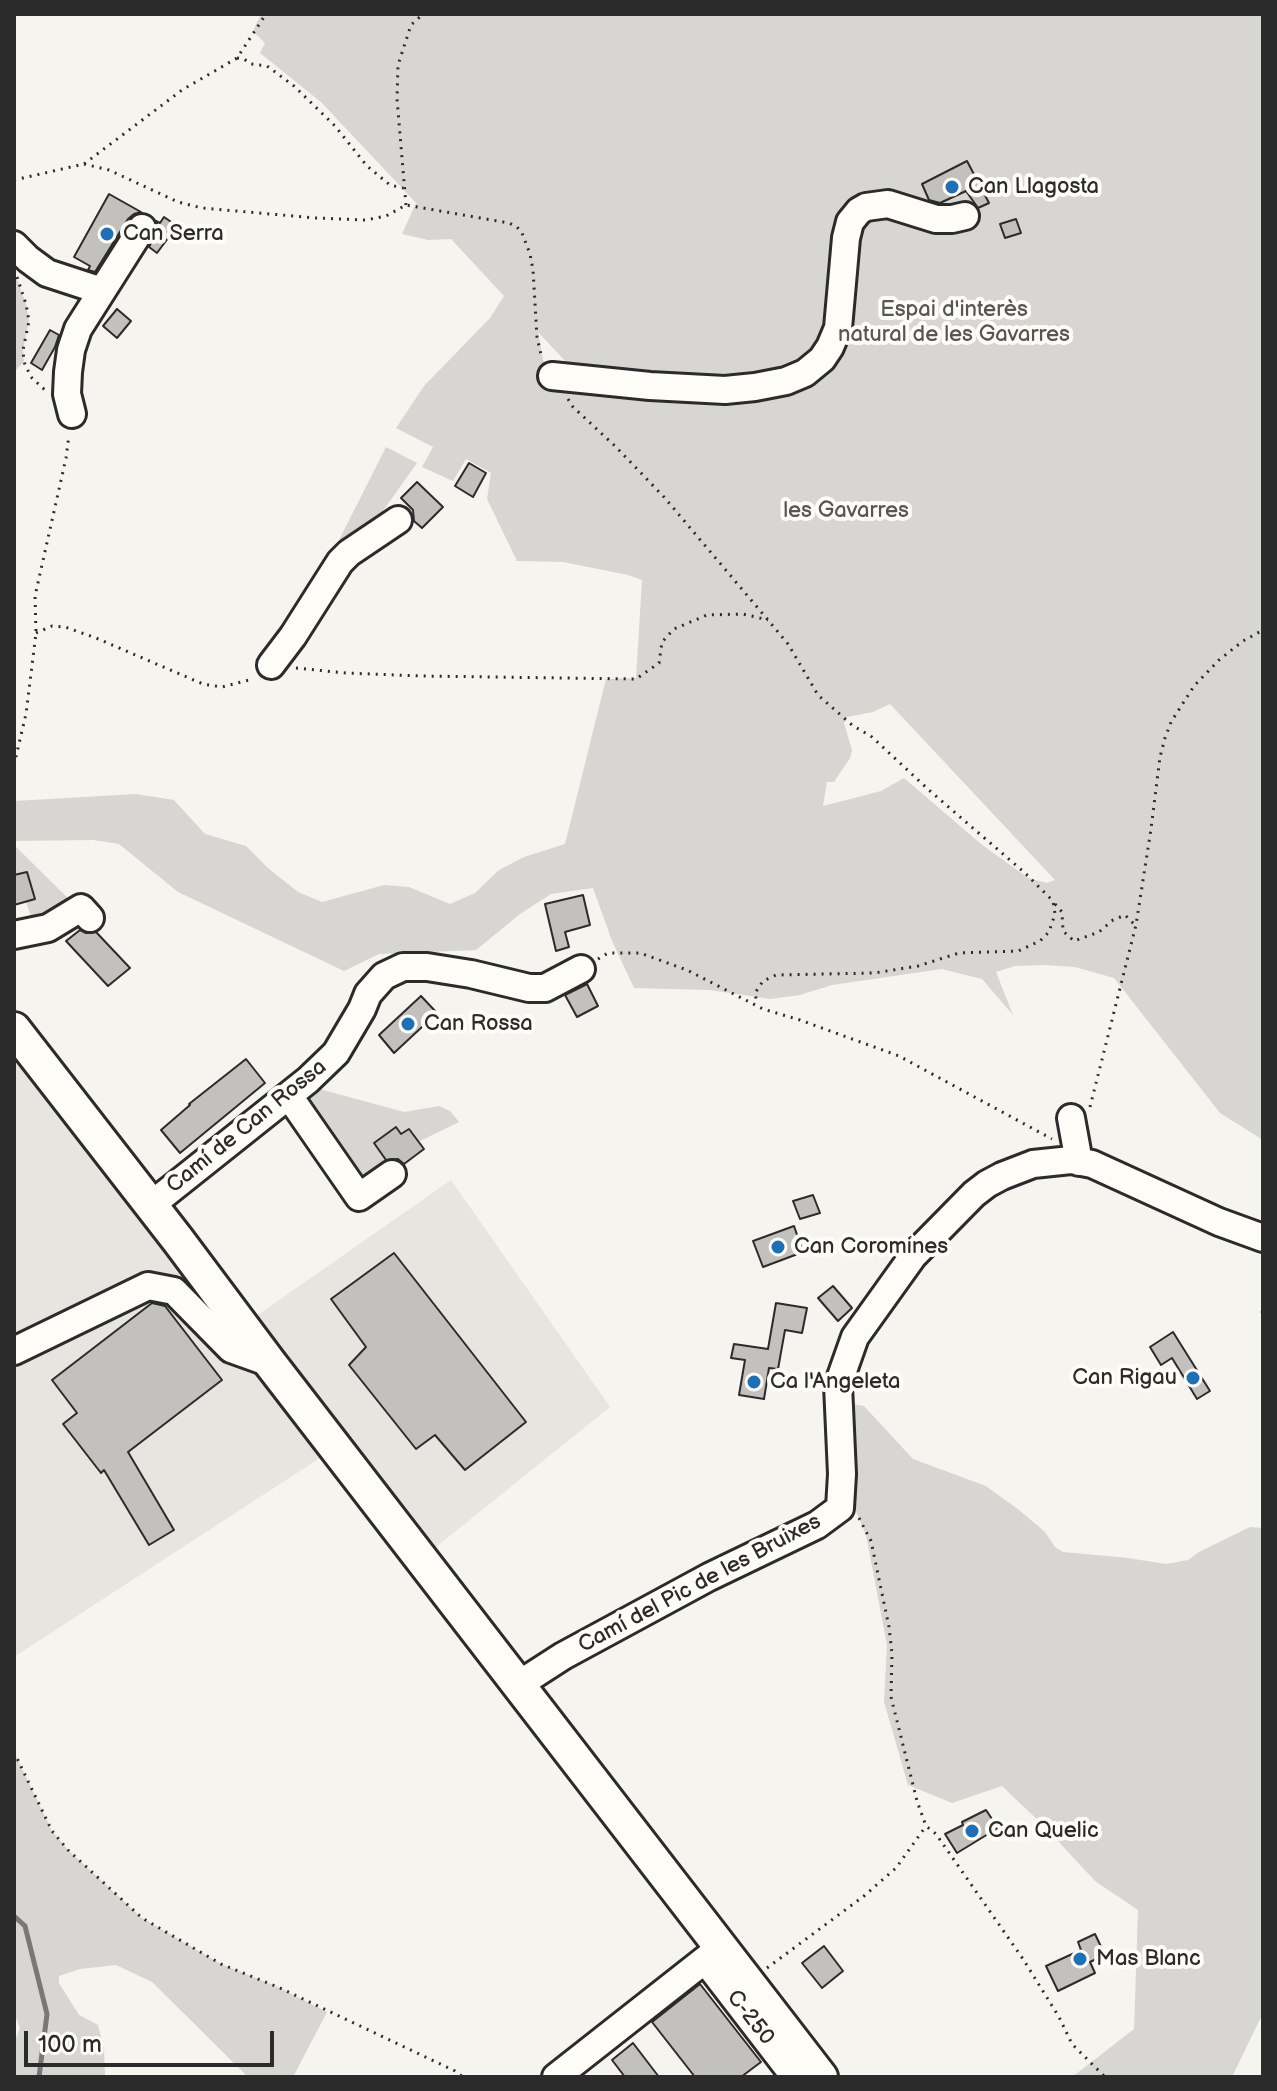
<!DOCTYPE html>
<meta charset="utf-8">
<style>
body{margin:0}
#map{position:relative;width:1277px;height:2091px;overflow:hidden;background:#f5f4ef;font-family:"Balsamiq Sans",sans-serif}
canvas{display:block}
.frame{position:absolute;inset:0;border:16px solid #2b2b2b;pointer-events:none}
.scale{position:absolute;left:24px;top:2031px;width:250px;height:36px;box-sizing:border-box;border:4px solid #2b2b2b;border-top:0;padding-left:10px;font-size:24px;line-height:28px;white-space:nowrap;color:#2b2b2b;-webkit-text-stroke:6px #fdfcf7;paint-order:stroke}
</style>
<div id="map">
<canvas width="1277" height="2091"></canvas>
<div class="frame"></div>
<div class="scale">100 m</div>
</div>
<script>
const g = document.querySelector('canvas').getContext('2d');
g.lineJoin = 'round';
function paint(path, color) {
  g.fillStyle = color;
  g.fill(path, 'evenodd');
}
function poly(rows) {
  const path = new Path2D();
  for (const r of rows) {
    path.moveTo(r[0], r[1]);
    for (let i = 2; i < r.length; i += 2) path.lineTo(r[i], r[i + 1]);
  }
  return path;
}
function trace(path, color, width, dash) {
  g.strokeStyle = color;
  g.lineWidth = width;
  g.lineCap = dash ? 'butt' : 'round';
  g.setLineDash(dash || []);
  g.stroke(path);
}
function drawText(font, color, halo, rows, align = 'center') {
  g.font = font + ' "Balsamiq Sans",sans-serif';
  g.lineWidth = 8;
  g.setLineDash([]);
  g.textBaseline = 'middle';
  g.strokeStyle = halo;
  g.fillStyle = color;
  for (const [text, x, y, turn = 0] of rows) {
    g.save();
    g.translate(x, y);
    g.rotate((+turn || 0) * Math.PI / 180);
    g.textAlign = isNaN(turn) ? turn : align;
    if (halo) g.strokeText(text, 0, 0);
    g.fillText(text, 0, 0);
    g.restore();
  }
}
paint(poly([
 [14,1054,252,1319,451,1180,610,1407,436,1547,350,1435,326,1454,14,1657]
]), '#e6e5e0');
paint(poly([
 [261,14,1263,14,1263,1140,1220,1113,1114,978,1075,967,1044,965,1015,966,996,972,1013,1015,982,979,942,969,832,985,800,995,770,999,710,990,634,988,612,941,593,888,551,894,520,914,476,950,379,954,344,971,178,892,119,844,93,840,14,841,14,801,136,794,174,800,205,834,246,846,268,868,298,892,322,902,384,885,409,887,450,904,475,893,499,870,524,857,565,844,606,679,636,678,642,580,628,575,563,562,517,561,487,499,491,473,466,459,453,481,422,467,433,447,396,428,424,386,490,318,504,296,451,239,428,240,402,234,416,203,321,102,260,53,265,43,253,31],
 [538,332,583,380,553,376,543,360],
 [890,704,1055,880,1047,883,1028,878,981,844,904,778,881,791,823,806,827,782,834,782,850,758,852,750,844,723,847,717,873,712],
 [14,271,26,304,29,321,23,350,24,362,14,372],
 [386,447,417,463,370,529,338,550,335,548],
 [14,845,72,902,34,925,26,902,35,899,27,872,14,875],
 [316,1088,404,1112,439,1106,450,1111,459,1122,418,1142,409,1129,401,1134,397,1128,375,1143,387,1160,356,1181,301,1100],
 [852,1404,864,1406,913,1459,986,1486,1019,1510,1045,1532,1055,1547,1063,1552,1128,1558,1166,1564,1188,1560,1199,1552,1250,1527,1263,1528,1263,2013,1232,2077,1072,2077,1134,2029,1138,1910,1095,1881,1044,1826,1002,1786,952,1803,908,1785,884,1702,887,1645,866,1535,847,1490,844,1415],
 [14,1752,52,1831,68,1850,142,1918,221,1964,280,1988,327,2012,293,2077,248,2077,152,1982,116,1965,80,1969,59,1976,59,1983,79,2015,98,2025,104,2048,105,2077,14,2077,14,2043,20,2028,14,2013]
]), '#d7d6d2');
trace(poly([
 [14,1916,25,1926,47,2014,39,2077]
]), '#797877', 5);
const building = poly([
 [967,161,989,203,978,208,966,191,940,203,929,200,922,184,967,161],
 [109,194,141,212,134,214,128,219,95,272,88,270,90,266,74,257,109,194],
 [164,217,177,226,157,253,149,247,158,229,156,221,160,223,164,217],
 [1016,219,1021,233,1005,238,1000,224,1016,219],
 [117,309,131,321,117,338,103,326,117,309],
 [50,330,59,335,55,347,42,370,31,363,50,330],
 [469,463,486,473,473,497,455,486,469,463],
 [417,482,443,507,422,528,414,521,413,510,401,498,417,482],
 [27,872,35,899,14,905,14,875,27,872],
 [583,895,590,925,565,932,569,947,556,951,545,904,583,895],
 [80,930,86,933,96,932,130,968,108,986,66,941,80,930],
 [587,984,598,1006,577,1017,565,995,587,984],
 [421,996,437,1013,394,1053,379,1035,421,996],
 [246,1059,265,1083,180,1153,161,1130,190,1105,189,1104,246,1059],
 [396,1127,401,1134,409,1129,424,1149,404,1164,398,1159,386,1160,374,1143,396,1127],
 [813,1195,820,1213,800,1219,793,1201,813,1195],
 [794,1226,803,1252,763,1267,753,1241,794,1226],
 [394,1253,526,1422,465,1470,435,1435,416,1449,349,1365,366,1347,331,1299,394,1253],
 [833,1286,852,1308,838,1321,818,1298,833,1286],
 [152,1303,165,1306,222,1380,128,1452,174,1530,149,1545,104,1470,101,1473,63,1424,77,1413,52,1380,152,1303],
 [776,1303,807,1308,802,1333,785,1330,778,1369,769,1368,764,1399,739,1395,745,1360,731,1358,734,1344,768,1349,776,1303],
 [1173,1332,1210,1391,1197,1399,1172,1358,1161,1365,1150,1347,1173,1332],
 [986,1810,998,1828,957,1853,945,1834,963,1825,962,1822,986,1810],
 [1095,1934,1105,1955,1090,1962,1095,1973,1058,1991,1046,1966,1081,1950,1078,1942,1095,1934],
 [824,1946,843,1971,822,1988,802,1963,824,1946],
 [700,1984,761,2062,741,2077,695,2077,652,2022,700,1984],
 [633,2043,659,2077,625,2077,612,2060,633,2043]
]);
paint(building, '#c2c1be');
trace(building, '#2b2b2b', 2);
const minor = poly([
 [14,245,28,259,47,273,102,291],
 [552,376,650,386,725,390,755,387,786,381,805,373,822,359,830,347,838,328,846,238,850,222,859,211,866,207,888,204,936,219,952,219,965,216],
 [72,414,67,394,68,372,71,350,78,329,142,228],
 [271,665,293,636,340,562,349,553,398,520],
 [14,935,48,928,81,908,90,918],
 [289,1096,359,1197,392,1174],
 [1071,1118,1079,1162],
 [151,1205,308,1080,336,1053,362,1009,368,994,384,976,403,967,427,967,471,974,529,988,545,988,581,969],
 [14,1351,148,1286,174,1291,231,1349,270,1363],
 [518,1685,563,1656,709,1577,817,1525,840,1508,842,1474,838,1385,855,1337,913,1256,974,1194,987,1184,1002,1176,1033,1164,1071,1160,1092,1164,1219,1222,1263,1238],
 [705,1960,795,2077],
 [556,2077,720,1948]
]);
const major = poly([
 [14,1029,178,1240,270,1363,821,2077]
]);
trace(minor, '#2b2b2b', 32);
trace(major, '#2b2b2b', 38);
trace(poly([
 [237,58,244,59,251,64,267,66,294,86,335,126,367,166,390,185,403,188],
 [84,164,109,170,178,202,202,208,316,218,366,220,386,216,406,205,509,223,517,227,522,233,530,254,533,270,537,337,542,359],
 [14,180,84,164,182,90,237,58,266,14],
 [406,205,397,99,398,65,411,25,423,14],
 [17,277,26,304,29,321,23,350,24,362,31,377,46,391],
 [568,399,573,407,615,446,664,497,768,620,788,644,818,695,852,725,872,737,930,791,1025,873,1053,901,1055,914,1049,932,1040,941,1018,951,959,953,918,966,874,973,776,975,763,981,755,993,757,1004],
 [36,633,52,626,65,627,96,638,203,684,222,687,253,679],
 [296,668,346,673,421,676,636,679,659,663,662,642,674,629,707,615,743,614,768,620],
 [14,765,26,714,36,633,35,596,66,458,69,435],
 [1055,904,1062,912,1063,931,1074,941,1099,932,1113,920,1125,915,1135,925],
 [598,959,608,953,640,953,687,970,763,1009,800,1020,899,1056,1052,1139],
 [1090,1107,1136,925,1151,829,1160,757,1165,738,1171,722,1194,686,1219,660,1243,641,1263,630],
 [1261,1311,1263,1312],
 [859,1518,871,1541,889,1627,892,1653,891,1697,917,1801,926,1826,936,1834,1023,1959,1059,2017,1072,2044,1105,2077],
 [14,1752,52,1831,68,1850,142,1918,221,1964,280,1988,455,2071,463,2077],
 [767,1968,864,1896,896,1868,926,1826]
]), '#2b2b2b', 3, [2, 6]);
trace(minor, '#fdfcf7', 26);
trace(major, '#fdfcf7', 32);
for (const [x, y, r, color] of [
 [952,187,8,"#1f6fb2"],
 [107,234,8,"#1f6fb2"],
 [408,1024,8,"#1f6fb2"],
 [778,1247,8,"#1f6fb2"],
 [1193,1378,8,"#1f6fb2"],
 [754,1382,8,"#1f6fb2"],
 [972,1831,8,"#1f6fb2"],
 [1080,1959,8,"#1f6fb2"]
]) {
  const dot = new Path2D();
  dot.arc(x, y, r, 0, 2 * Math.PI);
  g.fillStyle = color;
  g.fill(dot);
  trace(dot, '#fdfcf7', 3);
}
drawText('22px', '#2b2b2b', '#fdfcf7', [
 ["Can Llagosta",968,187],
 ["Can Serra",123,234],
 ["Can Rossa",424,1024],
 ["Can Coromines",794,1247],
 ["Can Rigau",1177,1378,"right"],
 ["Ca l'Angeleta",770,1382],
 ["Can Quelic",988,1831],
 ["Mas Blanc",1096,1959]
], 'left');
drawText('22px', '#565655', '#fdfcf7', [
 ["Espai d'interès",954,310],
 ["natural de les Gavarres",954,335],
 ["les Gavarres",846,511]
]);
drawText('22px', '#2b2b2b', '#fdfcf7', [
 ["Camí de Can Rossa",247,1127,-39],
 ["Camí del Pic de les Bruixes",700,1584,-28],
 ["C-250",750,2018,52]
]);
</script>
